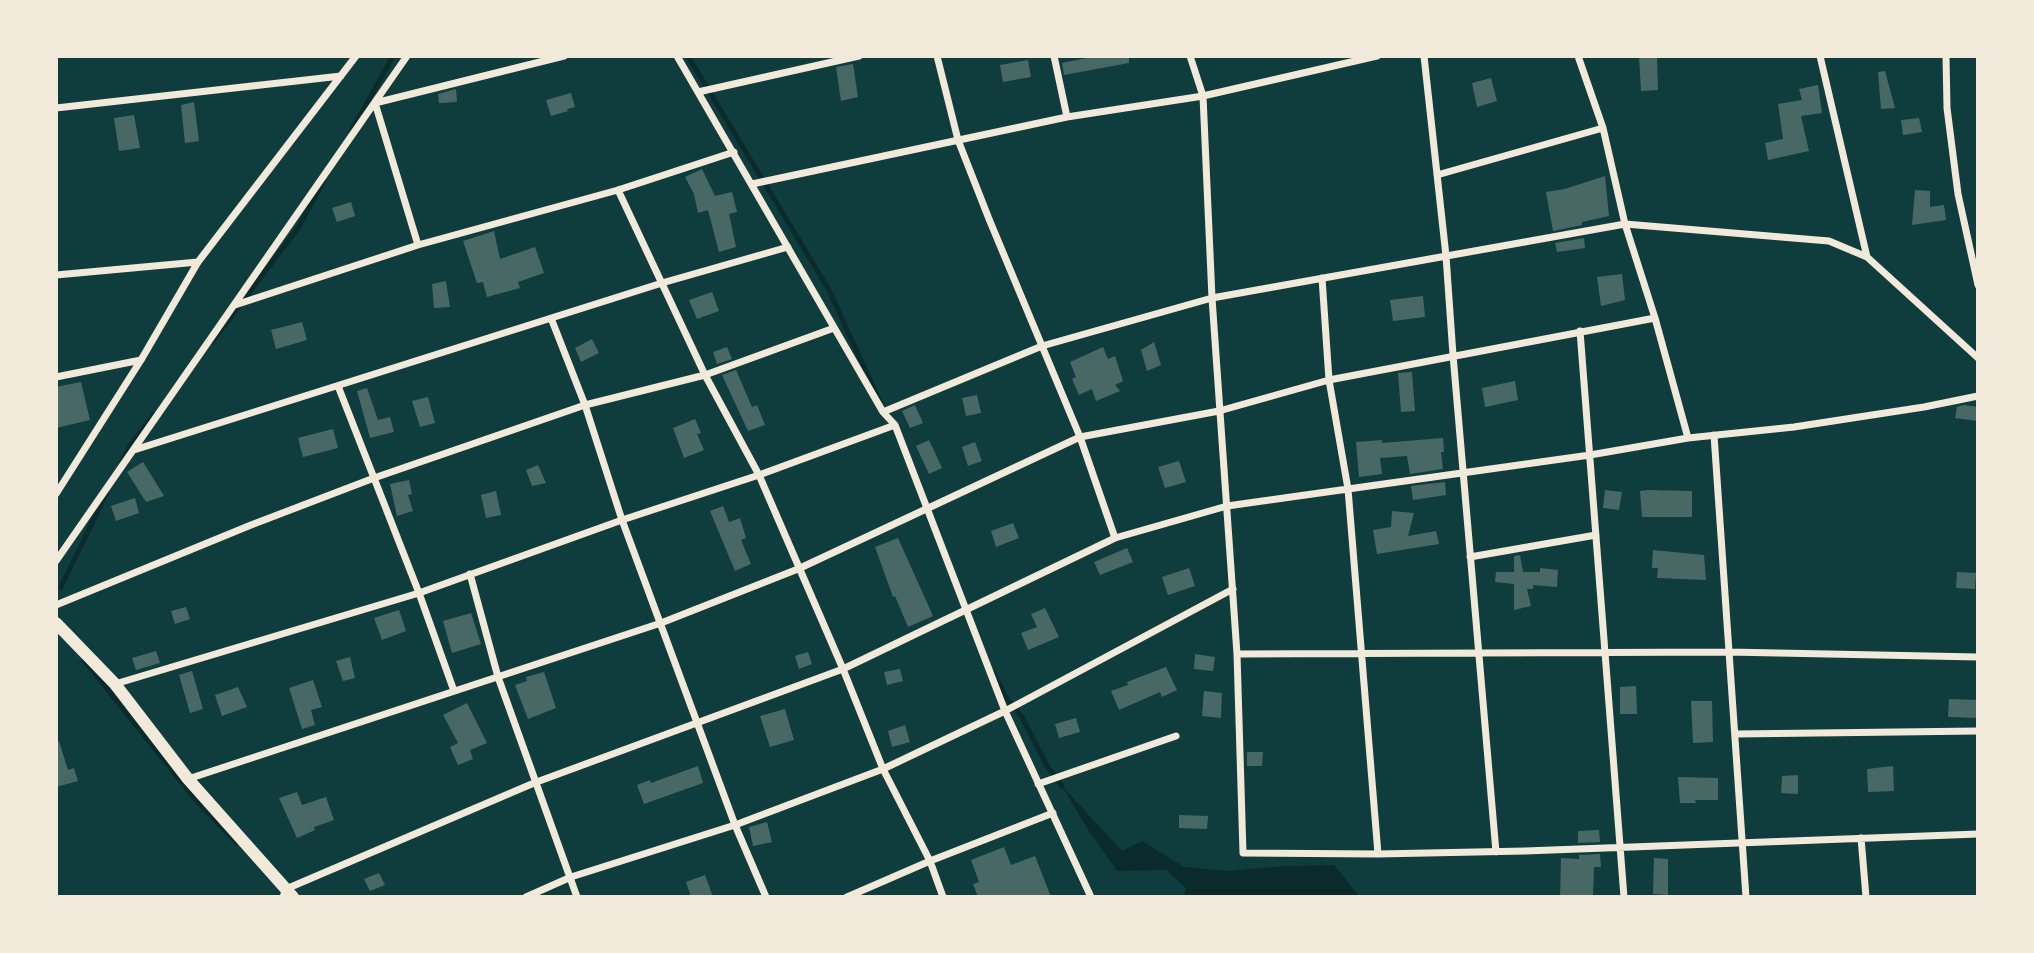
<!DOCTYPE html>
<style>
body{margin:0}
#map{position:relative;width:2034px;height:953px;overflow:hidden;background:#0f3d3e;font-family:Mulish,sans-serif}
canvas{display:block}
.frame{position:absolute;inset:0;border:58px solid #f1e9da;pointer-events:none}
</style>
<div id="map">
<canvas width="2034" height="953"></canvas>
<div class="frame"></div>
</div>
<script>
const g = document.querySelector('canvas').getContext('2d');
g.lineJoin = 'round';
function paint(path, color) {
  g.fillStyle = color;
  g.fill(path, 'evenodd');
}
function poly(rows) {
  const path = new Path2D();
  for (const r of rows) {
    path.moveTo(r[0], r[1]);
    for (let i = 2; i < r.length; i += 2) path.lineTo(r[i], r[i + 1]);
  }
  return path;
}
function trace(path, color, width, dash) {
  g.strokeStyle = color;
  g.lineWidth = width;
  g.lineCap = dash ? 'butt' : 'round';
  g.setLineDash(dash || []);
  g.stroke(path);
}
paint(poly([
 [1062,786,1122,851,1142,841,1184,867,1227,871,1287,866,1334,865,1360,897,1184,897,1186,888,1166,870,1117,871,1087,828]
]), '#0a2a2b');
trace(poly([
 [688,56,829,290,880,402],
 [351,132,393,56],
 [212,342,298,228,324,180],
 [122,462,131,444,154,415],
 [61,587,107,492],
 [84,660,195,799,237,843],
 [993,672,1007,699,1022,717,1047,766,1062,786]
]), '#0a2a2b', 5);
paint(poly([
 [1086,56,1129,56,1129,63,1064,75,1062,63,1087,58],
 [1639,56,1657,56,1658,90,1641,91],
 [1028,60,1031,77,1003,82,1000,65],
 [853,64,858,97,841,101,836,67],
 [1885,71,1895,108,1881,109,1878,72],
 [1491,78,1497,101,1477,107,1472,83],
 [1818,85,1822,113,1801,116,1809,151,1768,160,1765,143,1783,139,1778,104,1802,100,1799,89],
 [456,89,457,102,439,103,438,94],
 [571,93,575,107,567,109,568,111,551,116,546,100],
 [194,102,199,141,185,143,181,105],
 [134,115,140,148,119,151,114,118],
 [1919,118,1922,132,1903,135,1901,120],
 [702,169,715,196,732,192,737,212,729,214,736,247,719,252,708,210,698,213,694,194,685,177],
 [1605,176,1609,216,1582,222,1582,225,1553,231,1546,192,1565,189],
 [1915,190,1930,191,1930,207,1944,205,1946,220,1912,225],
 [351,202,355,216,337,222,332,208],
 [494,231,500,259,535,247,544,273,518,282,520,288,487,297,483,282,477,283,463,241],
 [1584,238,1585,248,1557,252,1555,243],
 [1622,274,1625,300,1601,306,1597,277],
 [446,281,450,307,434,308,432,284],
 [712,292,719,311,697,319,689,300],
 [1423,296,1425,317,1393,321,1390,300],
 [302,322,307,340,276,349,271,330],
 [592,339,599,353,581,362,575,348],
 [1154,342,1161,365,1147,371,1141,350],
 [727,347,732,359,717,364,713,352],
 [1103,347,1108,359,1115,356,1123,381,1115,385,1120,391,1096,401,1092,389,1079,395,1072,379,1076,377,1070,362],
 [736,370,752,407,757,405,765,425,748,431,722,375],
 [1412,372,1415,411,1401,412,1398,373],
 [1515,381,1518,400,1485,407,1482,388],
 [81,382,90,420,56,428,56,387],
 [367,388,378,420,390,417,394,432,370,438,357,391],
 [977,395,981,413,966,416,962,398],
 [428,397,435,423,420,427,412,401],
 [915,405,923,423,910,428,902,411],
 [1964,405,1978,407,1978,421,1955,418,1957,407],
 [695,419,701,433,697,434,704,450,684,458,673,428],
 [333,429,338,448,303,457,298,438],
 [1443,438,1444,452,1441,452,1443,469,1410,474,1407,456,1380,458,1382,474,1359,477,1356,442,1382,440,1382,443],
 [929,440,942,468,929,474,916,446],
 [975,442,982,461,968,466,962,447],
 [1179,461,1186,482,1165,488,1158,467],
 [143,462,164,496,146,502,127,472],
 [538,465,546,483,532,486,526,470],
 [409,480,412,494,408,495,413,511,397,516,390,484],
 [1445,482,1446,495,1413,500,1411,486],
 [1605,490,1622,492,1619,510,1603,508],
 [1648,490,1692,491,1692,517,1642,517,1640,491],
 [496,491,501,515,486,518,481,495],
 [135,498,139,513,116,521,111,506],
 [723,506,729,522,740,518,746,538,741,540,751,564,735,571,710,511],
 [1392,511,1414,513,1408,536,1436,531,1439,544,1377,554,1373,530,1391,527],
 [1013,523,1019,538,996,547,991,531],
 [898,538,933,616,908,627,895,596,893,597,875,547],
 [1127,548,1133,562,1100,575,1094,562],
 [1653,550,1704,555,1706,580,1657,578,1658,568,1652,568],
 [1520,555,1523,572,1540,572,1540,568,1558,570,1557,587,1533,585,1533,589,1527,589,1531,606,1514,610,1514,584,1495,582,1496,572,1514,572,1514,556],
 [1189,568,1195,586,1168,595,1162,577],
 [1957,572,1976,573,1975,589,1956,588],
 [186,607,190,619,175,624,171,611],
 [1045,608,1059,637,1028,650,1021,633,1037,627,1031,614],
 [399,610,406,631,382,640,374,618],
 [471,613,481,644,452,653,443,621],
 [156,651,160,663,136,670,132,658],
 [808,652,812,664,799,669,795,656],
 [1195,654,1215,657,1213,671,1194,669],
 [350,657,355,678,343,681,336,661],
 [1166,667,1177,690,1162,697,1160,692,1119,710,1111,691,1128,685,1127,682],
 [900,669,903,681,887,685,884,672],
 [192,671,203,709,190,713,179,675],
 [544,672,556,708,528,719,515,685,527,681,526,677],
 [313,680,322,707,311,710,315,725,302,729,289,688],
 [1636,686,1637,714,1620,714,1620,687],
 [238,687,247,707,222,716,215,695],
 [1204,691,1222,693,1221,718,1202,716],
 [1949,699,1978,700,1978,718,1948,717],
 [1691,701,1712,701,1713,742,1693,743],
 [467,703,487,743,470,750,473,759,458,765,450,747,458,743,443,715],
 [785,709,794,740,770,747,760,716],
 [1076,718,1080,732,1059,738,1055,724],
 [905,725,910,742,892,747,888,731],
 [59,741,68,770,74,768,78,781,56,787,56,742],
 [1247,752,1263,752,1262,766,1247,766],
 [698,766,703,783,644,804,637,785,650,780,651,783],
 [1893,766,1894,791,1868,792,1867,769],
 [1798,775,1798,794,1781,793,1782,776],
 [1678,777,1718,778,1718,800,1695,800,1696,803,1680,803],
 [297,792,302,805,326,797,334,820,314,827,315,830,297,838,279,798],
 [1179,815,1208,816,1207,829,1179,828],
 [767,822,772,842,753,846,749,827],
 [1599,830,1600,842,1578,843,1578,831],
 [1004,847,1011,865,1035,856,1051,897,978,897,973,884,979,882,971,860],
 [1600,854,1601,867,1594,867,1593,897,1560,897,1561,858,1579,859,1579,855],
 [1654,858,1668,859,1668,895,1653,894],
 [379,873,385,885,370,891,364,879],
 [705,875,713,897,691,897,686,882]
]), '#486865');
trace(poly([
 [677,56,883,412,895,425,1005,711,1091,897],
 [937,56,958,140,989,219,1080,437,1115,538],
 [1054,56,1067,117],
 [1190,56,1203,96,1212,298,1237,654,1243,853,1378,854,1525,851,1978,834],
 [1424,56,1446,256,1453,355,1496,852],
 [1578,56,1603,128,1625,224,1655,318,1688,438],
 [1820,56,1867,257,1978,358],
 [1946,56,1947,108,1958,194,1978,285],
 [698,92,859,56],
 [56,108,341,76],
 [1437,175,1603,128],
 [752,184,1067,117,1203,96,1377,56],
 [618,190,705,375,759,475,843,669,883,769,930,861,943,897],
 [418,245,375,103,564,56],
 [56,275,198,262],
 [1322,278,1329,380,1348,489,1378,854],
 [235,305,418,245,618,190,734,152],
 [551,318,585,405,622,520,735,825,766,897],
 [1580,331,1624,897],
 [56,377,141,360],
 [338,386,419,593,454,691],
 [883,412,1042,346,1212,298,1625,224,1829,241,1867,257],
 [1714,435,1746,897],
 [134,450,662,283,788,247],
 [56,494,141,360,198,262,356,56],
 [1470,557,1596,535],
 [56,561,407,56],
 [470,574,498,677,577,897],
 [56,605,251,525,374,478,585,405,705,375,834,328],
 [1237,654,1728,652,1978,657],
 [115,684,419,593,622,520,759,475,895,425],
 [1736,734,1978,731],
 [188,779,661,623,798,569,1080,437,1219,411,1329,380,1655,318],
 [1038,784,1176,736],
 [1861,838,1866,897],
 [283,897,286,889,534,783,843,669,1115,538,1227,506,1590,455,1688,438,1794,427,1924,407,1978,396],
 [526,897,571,877,735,825,883,769,1005,711,1233,589],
 [847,897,930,861,1053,813]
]), '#f1e9da', 7);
trace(poly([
 [56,623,115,684,188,779,293,897]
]), '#f1e9da', 12);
</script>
